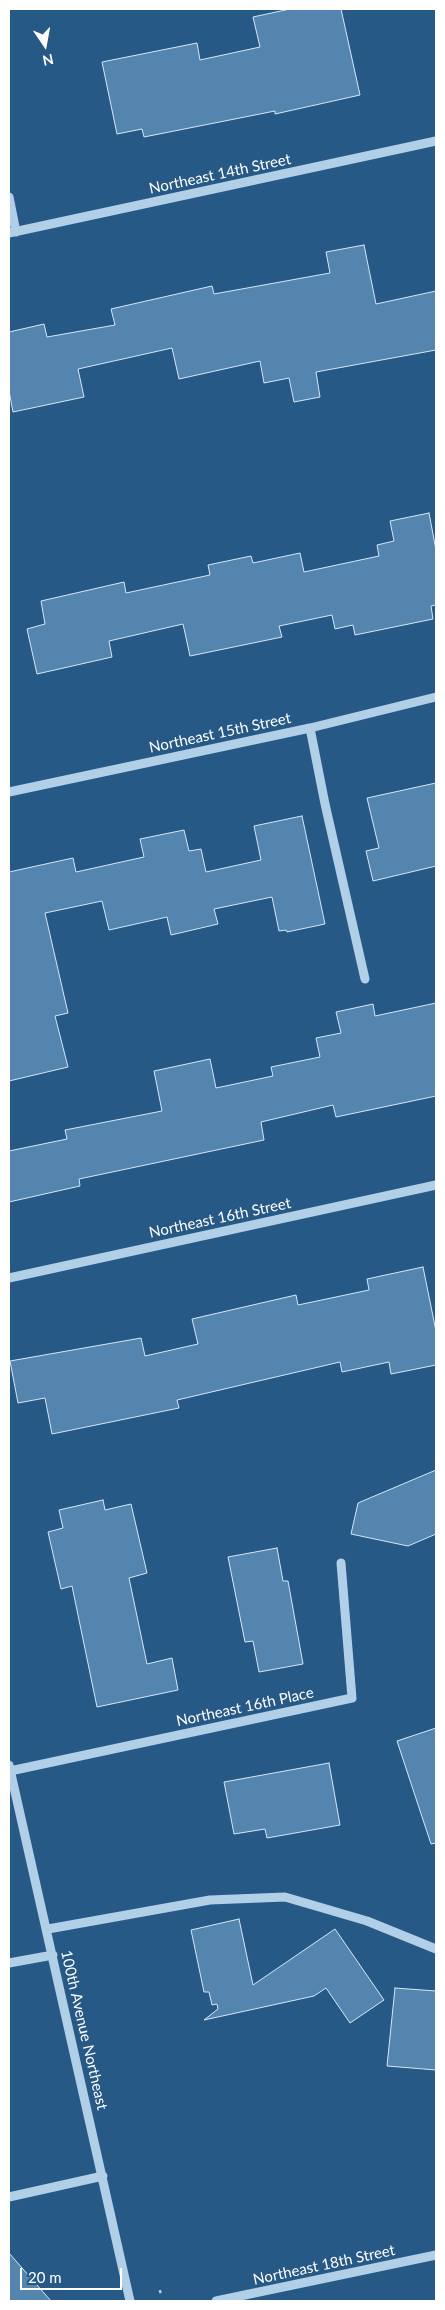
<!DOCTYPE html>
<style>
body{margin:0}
#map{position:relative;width:445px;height:2310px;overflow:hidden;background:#275986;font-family:Lato,sans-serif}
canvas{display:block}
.frame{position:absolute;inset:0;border:10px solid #fff;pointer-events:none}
.north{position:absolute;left:20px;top:20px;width:50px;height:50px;-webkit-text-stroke:4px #275986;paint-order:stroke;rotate:168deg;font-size:14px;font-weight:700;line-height:20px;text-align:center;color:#fff}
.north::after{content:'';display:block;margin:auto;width:18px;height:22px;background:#fff;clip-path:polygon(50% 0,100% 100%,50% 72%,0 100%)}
.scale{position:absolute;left:20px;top:2268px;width:102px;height:22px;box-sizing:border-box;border:2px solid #fff;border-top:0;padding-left:6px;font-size:15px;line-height:18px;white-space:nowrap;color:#fff;-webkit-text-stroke:4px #275986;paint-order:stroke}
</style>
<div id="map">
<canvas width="445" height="2310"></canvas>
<div class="frame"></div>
<div class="north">N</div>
<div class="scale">20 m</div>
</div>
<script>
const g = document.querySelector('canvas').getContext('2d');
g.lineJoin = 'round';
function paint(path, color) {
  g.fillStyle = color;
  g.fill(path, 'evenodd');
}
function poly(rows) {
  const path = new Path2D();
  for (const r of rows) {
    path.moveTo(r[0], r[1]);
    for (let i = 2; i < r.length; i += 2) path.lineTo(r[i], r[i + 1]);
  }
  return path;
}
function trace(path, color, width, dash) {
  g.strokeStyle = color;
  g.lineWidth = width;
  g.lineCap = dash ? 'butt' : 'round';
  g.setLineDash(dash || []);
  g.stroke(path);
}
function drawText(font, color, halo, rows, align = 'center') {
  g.font = font + ' Lato,sans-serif';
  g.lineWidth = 4.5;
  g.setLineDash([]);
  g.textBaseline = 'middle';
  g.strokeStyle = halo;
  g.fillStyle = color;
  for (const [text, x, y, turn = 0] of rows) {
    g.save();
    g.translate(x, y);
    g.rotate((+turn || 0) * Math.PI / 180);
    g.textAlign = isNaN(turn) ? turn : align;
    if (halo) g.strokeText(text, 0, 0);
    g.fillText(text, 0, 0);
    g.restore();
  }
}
const building = poly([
 [290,9,341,9,360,95,275,114,275,111,144,137,142,129,117,134,102,62,197,43,200,60,260,47,253,17,290,9],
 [364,245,376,304,436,291,436,350,316,372,320,397,294,402,289,378,264,383,260,361,179,379,172,348,78,369,84,397,13,412,9,391,9,332,44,324,47,337,115,325,111,309,212,286,214,294,330,273,326,252,364,245],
 [429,513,436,550,436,605,431,606,433,619,355,635,353,625,335,629,332,615,279,626,282,637,190,656,183,624,109,641,112,657,37,674,27,629,45,624,41,601,124,582,126,593,210,575,208,565,251,556,253,563,300,553,304,572,379,556,377,545,394,541,390,521,429,513],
 [436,783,436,866,373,881,366,851,379,848,367,798,436,783],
 [302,816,325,924,287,932,286,930,279,931,272,897,214,909,218,924,171,935,167,917,109,930,102,901,45,913,68,1013,55,1016,68,1067,9,1081,9,872,73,858,76,872,144,857,140,839,184,830,189,851,201,849,206,872,261,860,254,826,302,816],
 [436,1003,436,1096,336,1117,333,1105,261,1122,264,1140,79,1179,80,1186,9,1202,9,1151,67,1139,65,1130,162,1111,154,1071,210,1059,216,1088,273,1076,271,1067,320,1057,316,1038,341,1033,336,1012,373,1004,375,1016,436,1003],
 [423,1267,436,1331,436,1365,391,1374,389,1362,342,1372,340,1362,177,1400,179,1408,52,1434,45,1398,18,1403,10,1361,141,1338,145,1356,198,1344,192,1319,296,1295,298,1305,369,1290,367,1279,423,1267],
 [436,1470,436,1534,408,1546,351,1534,358,1503,436,1470],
 [103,1500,105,1510,131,1504,147,1573,129,1578,147,1664,172,1658,178,1690,97,1707,72,1586,61,1589,48,1532,63,1528,59,1510,103,1500],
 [277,1548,283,1581,288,1581,303,1664,259,1672,253,1641,245,1642,228,1557,277,1548],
 [436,1728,436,1843,431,1844,397,1741,436,1728],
 [329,1763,340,1825,267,1838,265,1829,234,1834,224,1782,329,1763],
 [239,1919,253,1985,335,1929,384,2000,350,2023,326,1988,314,1996,204,2020,218,2009,217,2004,212,2005,209,1992,204,1992,191,1930,239,1919],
 [395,1988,436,1991,436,2070,387,2066,395,1988],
 [9,2253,51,2301,9,2301,9,2253]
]);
paint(building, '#5485af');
trace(building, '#d6e7f6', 1);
trace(poly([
 [159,2292,162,2291]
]), '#b2cfe8', 3, [2.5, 4]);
trace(poly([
 [9,197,16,232],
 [9,233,436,141],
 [310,728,325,804,365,979],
 [9,792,310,728,436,697],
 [9,1278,436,1185],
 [9,1765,130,2301],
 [10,1771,352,1698,341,1563],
 [48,1929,210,1900,285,1897,367,1921,436,1949],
 [9,1963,53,1955],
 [9,2197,103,2176],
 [216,2301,436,2255]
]), '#b2cfe8', 9);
drawText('15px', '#fff', '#275986', [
 ["Northeast 14th Street",220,174,-12],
 ["Northeast 15th Street",220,733,-12],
 ["Northeast 16th Street",220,1218,-12],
 ["Northeast 16th Place",245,1707,-12],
 ["100th Avenue Northeast",84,2030,77],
 ["Northeast 18th Street",324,2265,-12]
]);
</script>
